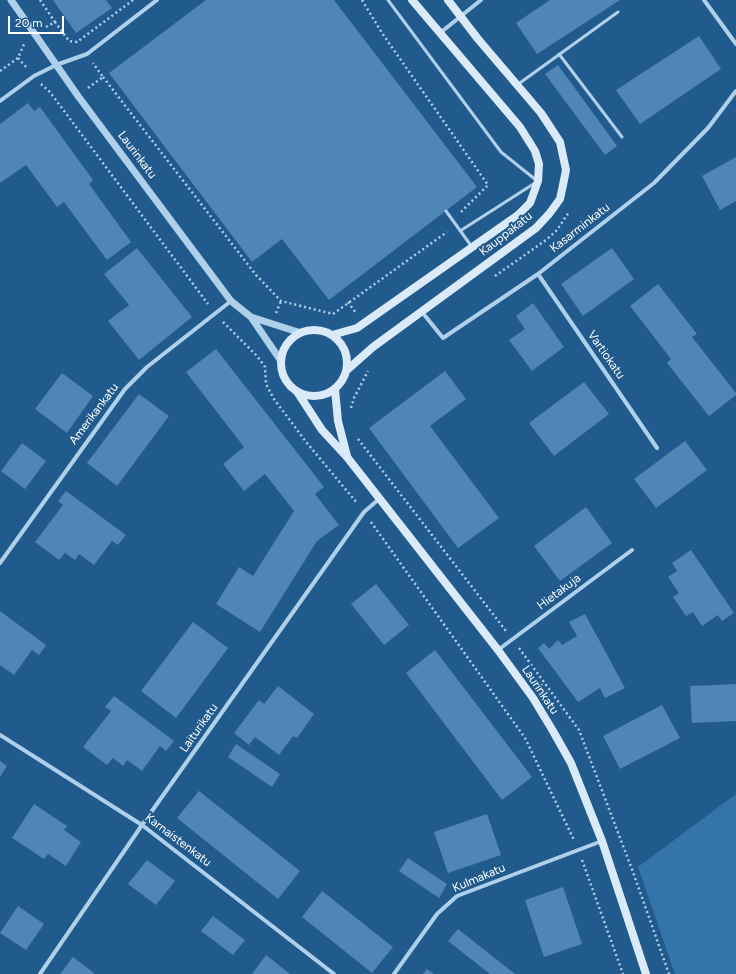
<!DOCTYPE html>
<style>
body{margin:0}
#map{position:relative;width:736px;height:974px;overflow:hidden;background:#215a8c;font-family:Figtree,sans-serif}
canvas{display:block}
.scale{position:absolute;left:8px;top:16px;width:56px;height:18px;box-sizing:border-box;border:2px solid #fff;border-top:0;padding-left:5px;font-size:12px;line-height:14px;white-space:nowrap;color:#fff;-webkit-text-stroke:3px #215a8c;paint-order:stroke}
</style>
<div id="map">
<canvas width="736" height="974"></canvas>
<div class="scale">20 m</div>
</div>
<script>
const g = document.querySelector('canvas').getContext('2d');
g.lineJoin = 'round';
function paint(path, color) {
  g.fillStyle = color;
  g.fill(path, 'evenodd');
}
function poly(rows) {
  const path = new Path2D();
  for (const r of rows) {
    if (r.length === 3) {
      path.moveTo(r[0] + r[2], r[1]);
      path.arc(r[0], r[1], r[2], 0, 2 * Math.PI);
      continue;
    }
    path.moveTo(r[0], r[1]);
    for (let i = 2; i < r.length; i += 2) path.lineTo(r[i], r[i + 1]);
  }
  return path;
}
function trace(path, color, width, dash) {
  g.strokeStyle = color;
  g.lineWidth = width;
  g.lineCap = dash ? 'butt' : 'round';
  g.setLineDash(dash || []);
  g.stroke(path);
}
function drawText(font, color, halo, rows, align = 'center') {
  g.font = font + ' Figtree,sans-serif';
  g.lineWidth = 4;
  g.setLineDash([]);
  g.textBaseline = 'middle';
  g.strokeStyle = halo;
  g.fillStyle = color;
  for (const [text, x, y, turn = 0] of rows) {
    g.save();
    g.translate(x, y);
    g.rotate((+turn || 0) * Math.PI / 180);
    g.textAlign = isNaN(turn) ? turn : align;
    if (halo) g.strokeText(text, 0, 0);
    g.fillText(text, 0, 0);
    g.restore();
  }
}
paint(poly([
 [736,794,736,974,675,974,638,867]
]), '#3574a9');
paint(poly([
 [53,0,106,0,112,8,76,33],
 [206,0,334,0,477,187,329,300,282,239,252,262,109,73],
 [550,0,620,0,537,54,516,23],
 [699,36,721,69,640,124,616,90],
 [558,65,617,146,605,155,545,74],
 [28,103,34,111,40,107,93,180,89,184,131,242,107,260,64,202,57,207,26,165,0,183,0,124],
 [736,157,736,201,720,210,702,176],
 [137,248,192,317,139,360,108,321,129,305,104,274],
 [612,248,634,279,583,316,561,284],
 [658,284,697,334,692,337,736,393,736,395,709,416,667,363,671,359,630,306],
 [533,303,564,347,532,371,509,340,525,329,516,316],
 [216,349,324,487,315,494,339,525,317,541,260,632,216,604,239,567,253,576,294,511,265,474,244,491,223,464,244,447,186,372],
 [445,371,466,399,430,426,499,518,458,548,369,428],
 [62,373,93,396,67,433,35,409],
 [584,382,609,414,554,456,529,423],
 [139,394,169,416,117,486,87,463],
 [685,441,707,470,656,508,634,479],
 [22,443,46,461,25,489,1,471],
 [66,491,126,535,118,545,112,541,94,565,79,554,75,560,65,553,59,560,35,542,63,505,58,501],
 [586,507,612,543,560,581,534,546],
 [691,550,734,613,722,621,718,615,702,626,693,612,686,616,673,597,679,593,668,577,677,571,672,563],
 [376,584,409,625,384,645,351,604],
 [0,611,46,645,39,655,32,650,14,675,0,665],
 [585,614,625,688,605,698,600,688,578,702,538,648,544,643,549,649,558,640,562,645,577,636,569,622],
 [193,622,228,648,176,718,141,691],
 [435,650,532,777,502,800,406,673],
 [736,684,736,721,692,723,690,686],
 [278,686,314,714,297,738,293,736,279,755,255,737,249,745,234,733,259,700,264,704],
 [114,696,174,741,166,751,160,746,142,771,127,760,123,766,113,758,107,765,83,747,111,711,105,707],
 [662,705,680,738,620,769,603,736],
 [236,744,280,774,272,787,228,757],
 [0,761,7,766,0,777],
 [199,791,300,871,278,899,177,818],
 [34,804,67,826,64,830,81,842,66,866,48,854,44,859,12,838],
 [487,814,501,855,448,873,434,832],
 [408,858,447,884,439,898,399,871],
 [147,860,175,881,156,905,128,884],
 [563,887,582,944,544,957,525,900],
 [322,891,393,947,372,973,302,917],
 [18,906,44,924,26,950,0,933],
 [213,916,245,940,233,955,201,931],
 [458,929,515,974,490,974,448,941],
 [266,955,290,974,252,974],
 [73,957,94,973,93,974,60,974],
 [427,969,434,974,423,974]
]), '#4e86b5');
trace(poly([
 [40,0,55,22],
 [362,0,382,33,488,185,460,213],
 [46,27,55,22,69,41,77,42,133,0],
 [18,58,27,68],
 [0,71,18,58,25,42],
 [103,77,256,275,281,301,333,314,447,232],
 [41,84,50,92,208,304],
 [88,88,103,77,93,63],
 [495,276,546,240,557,230,569,212],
 [348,302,356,313],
 [276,313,281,301],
 [223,322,257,356,265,367,266,384,274,399,307,443,357,503],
 [351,408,354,398,368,371],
 [358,439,506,631],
 [371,522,525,738,574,840],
 [519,648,579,730,633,872,669,974],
 [582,860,623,974]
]), '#afd0eb', 2.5, [2, 3]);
trace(poly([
 [388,0,501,152,536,180],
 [559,54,622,137],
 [517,85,618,12],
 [446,211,472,247],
 [460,231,535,183]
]), '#afd0eb', 3);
trace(poly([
 [704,0,736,44],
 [440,33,481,0],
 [0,101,34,76,56,65,87,54,157,0],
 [538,274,657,448],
 [422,312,443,338,538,274,654,183,708,128,736,91],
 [0,563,125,389,147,367,231,301],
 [498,650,632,550],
 [0,735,142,825,334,974],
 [40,974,142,825,364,512,379,499],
 [394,974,437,914,457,896,602,841]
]), '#afd0eb', 4);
trace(poly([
 [11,0,78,96,231,301,251,317,301,333],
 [251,317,281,361]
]), '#afd0eb', 7);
trace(poly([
 [314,363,33],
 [332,335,357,328,518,215,530,203,538,181,539,164,535,151,520,127,412,0],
 [347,370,373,347,536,228,549,214,560,199,563,185,566,170,560,142,541,113,478,39,448,0],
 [335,390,338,421,347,456],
 [298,393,322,430,347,457,498,650,533,698,553,731,571,763,602,841,646,974]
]), '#dbeaf9', 8);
drawText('12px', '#fff', '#215a8c', [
 ["Laurinkatu",137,155,53],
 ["Kasarminkatu",580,228,-38],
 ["Kauppakatu",506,234,-38],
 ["Vartiokatu",606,355,55],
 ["Amerikankatu",94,414,-53],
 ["Hietakuja",559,592,-37],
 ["Laurinkatu",540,690,56],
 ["Laiturikatu",199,728,-55],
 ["Karnaistenkatu",178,840,37],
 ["Kulmakatu",479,878,-23]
]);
</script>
